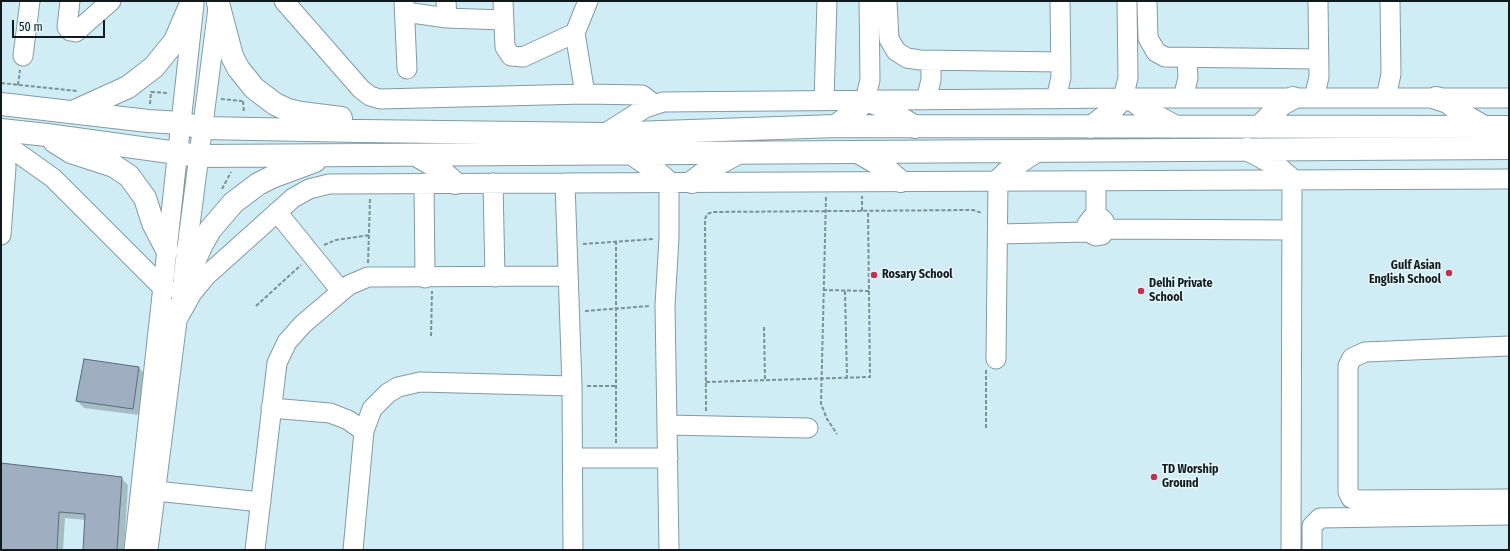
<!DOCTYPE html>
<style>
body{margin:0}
#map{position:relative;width:1510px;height:551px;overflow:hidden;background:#d0ecf5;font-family:"Fira Sans Condensed",sans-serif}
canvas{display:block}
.frame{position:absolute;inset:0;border:2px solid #111b1e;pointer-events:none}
.scale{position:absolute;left:12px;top:20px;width:93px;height:18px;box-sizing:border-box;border:2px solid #111b1e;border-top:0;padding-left:5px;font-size:12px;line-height:14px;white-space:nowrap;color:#111b1e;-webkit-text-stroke:3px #e6f7fc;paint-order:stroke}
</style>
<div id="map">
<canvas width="1510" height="551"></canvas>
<div class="frame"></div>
<div class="scale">50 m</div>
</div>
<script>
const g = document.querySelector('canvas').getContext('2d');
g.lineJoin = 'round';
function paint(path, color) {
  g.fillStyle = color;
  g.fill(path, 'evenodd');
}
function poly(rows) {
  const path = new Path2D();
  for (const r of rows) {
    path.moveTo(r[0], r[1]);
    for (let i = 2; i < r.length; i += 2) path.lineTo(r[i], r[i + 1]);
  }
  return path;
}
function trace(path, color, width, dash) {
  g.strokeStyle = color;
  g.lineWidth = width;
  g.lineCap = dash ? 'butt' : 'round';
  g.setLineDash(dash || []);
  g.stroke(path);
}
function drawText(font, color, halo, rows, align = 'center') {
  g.font = font + ' "Fira Sans Condensed",sans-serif';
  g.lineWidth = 3;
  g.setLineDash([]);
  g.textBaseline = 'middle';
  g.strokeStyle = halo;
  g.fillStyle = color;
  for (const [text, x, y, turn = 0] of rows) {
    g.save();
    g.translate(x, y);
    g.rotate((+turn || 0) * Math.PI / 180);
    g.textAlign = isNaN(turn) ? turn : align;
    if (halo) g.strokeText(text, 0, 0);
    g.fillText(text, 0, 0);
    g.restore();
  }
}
paint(poly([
 [139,368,145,374,139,415,84,408,77,401],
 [1,464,121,478,128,485,124,550,84,550,86,520,65,518,63,550,1,550]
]), '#0003');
const building = poly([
 [84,359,139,367,133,409,76,401,84,359],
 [1,463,122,477,117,550,83,550,85,514,59,512,57,550,1,550,1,463]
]);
paint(building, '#9fafc1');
trace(building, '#5b6a7a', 1);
const minor = poly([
 [70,1,67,27,70,31,76,32,111,1],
 [284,1,361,89,370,96,380,99,585,94,642,95,654,104],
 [404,1,407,69],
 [446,1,447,18],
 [503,1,505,47,511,56,523,57,575,33],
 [887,1,889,39,896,51,907,58,920,60,1061,62],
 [1147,1,1148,38,1156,52,1165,57,1319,59],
 [405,12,447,18,503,20],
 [23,56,30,1],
 [585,94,575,33,588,1],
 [1123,98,1128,78,1127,1],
 [1183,98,1188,78,1187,59],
 [1314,98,1319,77,1318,1],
 [1386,98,1391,74,1390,1],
 [1056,99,1061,77,1060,1],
 [865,100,870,80,869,1],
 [926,100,931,80,931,60],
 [824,101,827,1],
 [604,134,645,108,663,102,1123,98,1509,98],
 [1,141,53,178,163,288],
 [1,145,5,155,6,167,1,235],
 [1096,181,1096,217],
 [424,183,425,278],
 [493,183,495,277],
 [565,183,572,386,573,550],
 [669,183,669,238,665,305,669,550],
 [277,212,341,291],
 [1106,229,1292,230],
 [998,234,1088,232,1096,236,1102,235,1106,229,1104,221,1101,218,1092,218,1087,224,1088,232],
 [183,279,218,8],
 [178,318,192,293,206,276,293,198,309,189,329,184,1509,179],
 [1509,346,1365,352,1352,358,1348,366,1348,492,1351,498,1358,500,1509,499],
 [996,359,998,181],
 [271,408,330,413,348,420,364,431],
 [668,425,808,428],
 [573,458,668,458],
 [156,491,261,502],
 [134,550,194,4],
 [148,550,179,305],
 [255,550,277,363,287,342,303,324,349,285,368,277,568,276],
 [353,550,364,431,372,409,388,393,398,387,420,382,572,386],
 [1291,550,1292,180],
 [1312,550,1312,526,1320,518,1509,515]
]);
const major = poly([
 [218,3,232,56,238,68,254,88,275,104,288,110,301,113,341,118],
 [1436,98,1448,102,1465,116,1484,127],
 [1,104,148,121,181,123,202,128,361,131,604,134,836,126,1509,127],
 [73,112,128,87,154,67,175,41,192,1],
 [836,126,854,112,865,100,880,105,915,127],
 [1091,127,1107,115,1123,98,1134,101,1150,113,1176,127],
 [1259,127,1282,104,1293,98],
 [1,130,47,135,199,156,1509,148],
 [55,142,71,152,114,166,129,176,145,198,153,223,167,250],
 [1247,149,1271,162,1292,180],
 [858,152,884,167,900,181],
 [631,153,651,167,669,183],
 [416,155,437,167,455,183],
 [998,181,1015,165,1036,151],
 [692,182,712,167,736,154],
 [181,292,201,246,210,230,233,203,258,184,272,177,315,161]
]);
trace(minor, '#829ba4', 21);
trace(major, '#829ba4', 24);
trace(poly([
 [1,83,77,91],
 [18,85,20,70],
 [221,99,242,101],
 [243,101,244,113],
 [150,104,151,92,169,93],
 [222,189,231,172],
 [826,197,821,404,827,419,837,434],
 [862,211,862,196],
 [583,244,654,239],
 [324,245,336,240,370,235],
 [368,263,370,199],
 [823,290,869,291],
 [845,291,847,378],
 [256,306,301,265],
 [585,311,650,306],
 [764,327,765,380],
 [431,336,432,291],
 [986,370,986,429],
 [706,382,870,377,868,211],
 [587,386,616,386],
 [706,411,705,219,707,214,713,212,973,210,982,213],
 [616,443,616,242]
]), '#7c9097', 2, [4, 2]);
trace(minor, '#fff', 19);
trace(major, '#fff', 22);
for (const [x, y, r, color] of [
 [1449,273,4,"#c03051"],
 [874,275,4,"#c03051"],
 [1141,291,4,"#c03051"],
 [1154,477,4,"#c03051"]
]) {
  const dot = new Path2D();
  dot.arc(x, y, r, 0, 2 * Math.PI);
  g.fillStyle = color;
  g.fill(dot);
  trace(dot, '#e6f7fc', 1.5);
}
drawText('bold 12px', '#111b1e', '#e6f7fc', [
 ["Gulf Asian",1441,266,"right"],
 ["English School",1441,280,"right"],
 ["Rosary School",882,275],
 ["Delhi Private",1149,284],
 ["School",1149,298],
 ["TD Worship",1162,470],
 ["Ground",1162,484]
], 'left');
</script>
